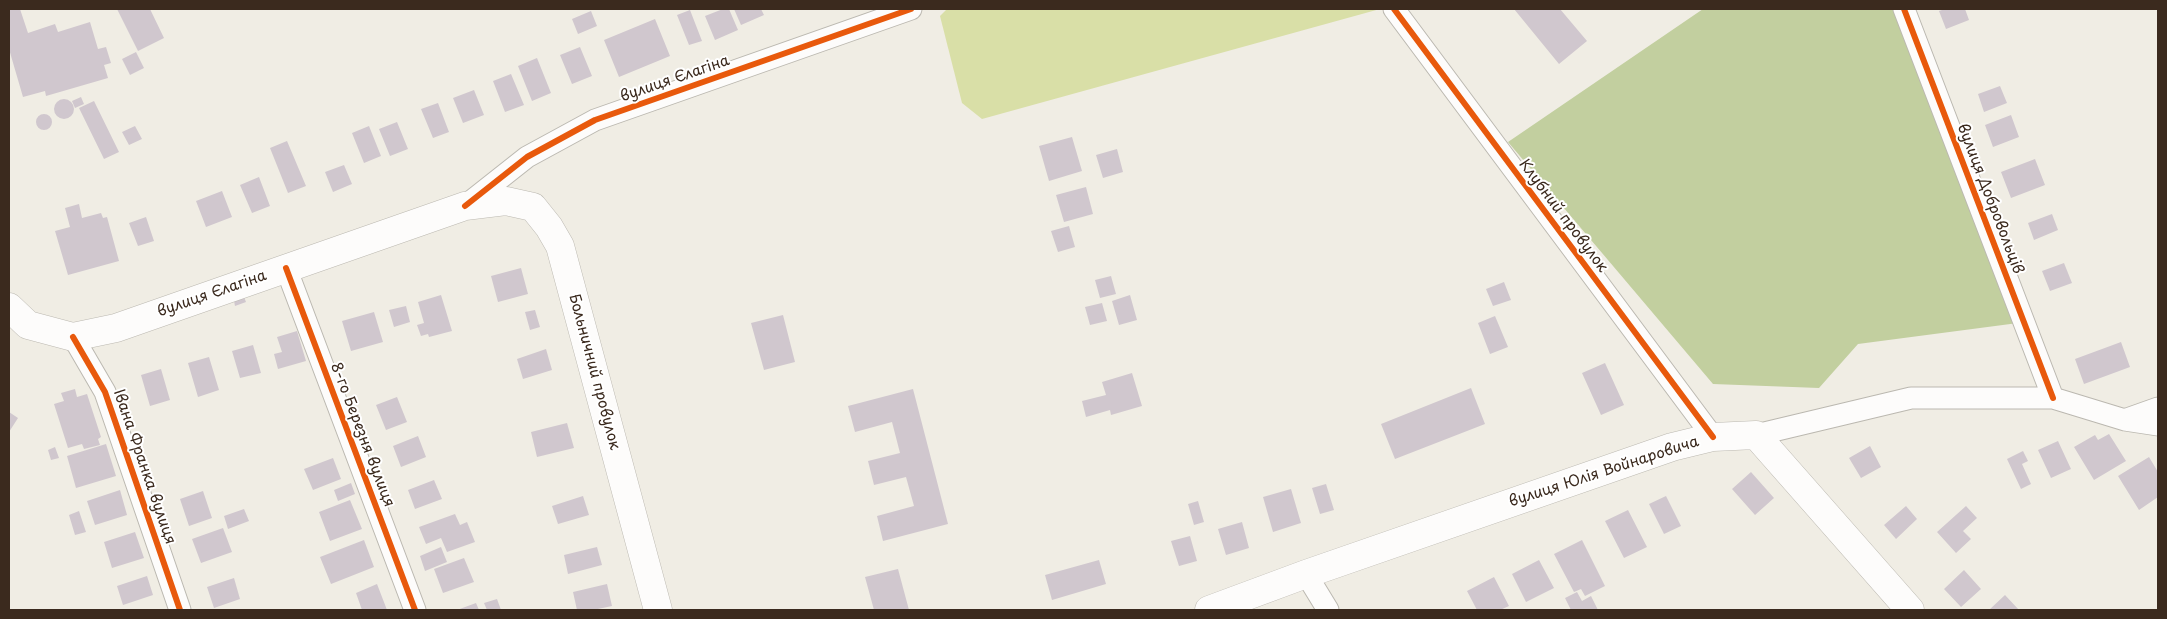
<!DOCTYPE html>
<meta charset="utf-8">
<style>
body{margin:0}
#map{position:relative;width:2167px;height:619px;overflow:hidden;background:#f0ede4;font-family:"Playpen Sans",sans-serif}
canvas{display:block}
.frame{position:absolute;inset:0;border:10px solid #3b2a1e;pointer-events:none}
</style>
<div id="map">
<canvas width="2167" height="619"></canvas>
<div class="frame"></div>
</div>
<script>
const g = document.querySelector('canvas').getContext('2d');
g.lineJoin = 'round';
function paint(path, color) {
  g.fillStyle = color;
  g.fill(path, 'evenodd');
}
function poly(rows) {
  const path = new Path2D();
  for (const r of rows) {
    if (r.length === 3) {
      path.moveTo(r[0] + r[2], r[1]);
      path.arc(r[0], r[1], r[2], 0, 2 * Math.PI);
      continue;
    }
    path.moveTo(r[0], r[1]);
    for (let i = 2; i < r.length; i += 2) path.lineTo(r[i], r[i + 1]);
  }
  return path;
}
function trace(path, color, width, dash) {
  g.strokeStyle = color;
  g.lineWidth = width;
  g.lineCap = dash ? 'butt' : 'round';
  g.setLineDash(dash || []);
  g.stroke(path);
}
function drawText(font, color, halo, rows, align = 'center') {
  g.font = font + ' "Playpen Sans",sans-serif';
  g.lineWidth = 4;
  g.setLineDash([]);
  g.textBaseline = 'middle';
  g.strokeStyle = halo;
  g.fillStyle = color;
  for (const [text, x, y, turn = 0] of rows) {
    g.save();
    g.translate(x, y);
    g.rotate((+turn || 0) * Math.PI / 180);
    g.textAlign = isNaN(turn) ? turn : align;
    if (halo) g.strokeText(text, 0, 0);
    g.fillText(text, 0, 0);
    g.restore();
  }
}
paint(poly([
 [947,9,1380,9,982,119,962,103,940,16]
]), '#d9dfa7');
paint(poly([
 [1703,9,1894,9,2018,323,1858,344,1819,388,1713,384,1508,142]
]), '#c2cf9f');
paint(poly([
 [9,9,20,9,28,33,55,24,58,32,90,22,98,49,106,47,111,63,104,65,108,78,46,96,45,91,23,97,9,49],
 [117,9,150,9,164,38,138,51],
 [723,9,729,9,738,30,715,40,705,16],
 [734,9,761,9,764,15,741,25],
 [1514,9,1560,9,1587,41,1559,64],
 [1945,9,1965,9,1969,20,1946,29,1939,11],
 [690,10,702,41,689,45,677,15],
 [591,11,597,26,578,34,572,19],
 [655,19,670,56,619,77,604,40],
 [580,47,592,76,572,84,560,55],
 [136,52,144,68,130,75,122,59],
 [537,58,551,93,532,101,518,66],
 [511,74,524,105,505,112,493,81],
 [2000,86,2007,103,1984,112,1978,94],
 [474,90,484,115,463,123,453,98],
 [81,97,84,104,75,108,72,101],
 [64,109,10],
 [94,101,119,152,104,159,79,108],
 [438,103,449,132,433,138,421,109],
 [44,122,8],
 [2011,115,2019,137,1993,147,1985,125],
 [397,122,408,149,390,156,379,129],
 [135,126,142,139,129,145,122,132],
 [369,126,381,156,364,163,352,133],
 [1072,137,1082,171,1049,181,1039,146],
 [287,141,306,186,288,193,270,148],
 [1117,149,1123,172,1103,178,1096,155],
 [2035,159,2045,185,2011,198,2001,172],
 [344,165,352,184,333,192,325,172],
 [259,177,270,206,252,213,240,185],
 [1086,187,1093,214,1064,222,1056,195],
 [222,191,232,217,206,227,196,201],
 [79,204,82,218,101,213,103,218,107,217,119,261,68,275,55,231,70,227,65,208],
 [2052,214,2058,230,2034,240,2028,223],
 [146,217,154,241,138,246,129,223],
 [1069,226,1075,247,1058,252,1051,231],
 [2064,263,2072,283,2050,291,2042,271],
 [521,268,528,294,498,302,491,276],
 [1111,276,1116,294,1100,298,1095,280],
 [1504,282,1511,300,1493,306,1486,289],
 [441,295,452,331,429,337,428,334,421,336,417,325,424,323,418,302],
 [1130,295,1137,320,1119,325,1112,301],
 [244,297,246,302,235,306,234,301],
 [1102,303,1107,321,1090,325,1085,307],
 [406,306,410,322,394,327,389,310],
 [535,310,540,327,530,330,525,312],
 [374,312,383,342,351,351,342,321],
 [783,315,795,362,764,370,751,323],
 [1495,316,1508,347,1490,354,1478,323],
 [297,331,306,361,278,369,274,354,282,352,277,337],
 [2121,342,2130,367,2084,384,2075,359],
 [253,345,261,373,240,378,232,351],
 [546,349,552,370,523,379,517,359],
 [209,357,219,390,198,397,188,363],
 [1605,363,1624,405,1601,415,1582,373],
 [161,369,170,400,150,406,141,375],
 [1132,373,1142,406,1111,415,1110,410,1086,417,1082,401,1106,395,1102,382],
 [1471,388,1485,424,1395,459,1381,424],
 [75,389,77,397,87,394,101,437,98,439,100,445,84,449,82,444,68,448,54,404,64,401,61,393],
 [913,389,948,524,883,541,877,516,914,506,906,477,874,485,868,461,900,453,892,422,855,432,848,406],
 [397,397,407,422,386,430,376,405],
 [9,412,18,418,9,432],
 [567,423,574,448,537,457,531,432],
 [2109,434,2126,461,2094,480,2074,447,2095,435,2098,440],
 [418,436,426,457,401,467,393,446],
 [2058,441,2071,469,2051,478,2038,450],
 [106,444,116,476,76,488,67,456],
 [1870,446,1881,467,1861,478,1849,458],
 [55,447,59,458,51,460,48,450],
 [2023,451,2028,461,2022,464,2031,484,2021,489,2007,459],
 [2149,457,2158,472,2158,497,2139,510,2118,476],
 [333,458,341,479,313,490,304,469],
 [1751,472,1774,498,1755,515,1732,489],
 [434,480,442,499,415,509,408,490],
 [351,483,355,494,338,501,334,490],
 [1326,484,1334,510,1320,514,1312,488],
 [1291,489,1301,523,1273,532,1263,497],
 [120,490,127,515,95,525,87,501],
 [203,491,212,518,189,526,180,499],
 [583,496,589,515,558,524,552,506],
 [1666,496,1681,526,1664,534,1649,504],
 [350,500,362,529,330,541,319,512],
 [1198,501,1204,522,1194,525,1188,504],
 [1906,506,1917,519,1896,539,1884,525],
 [1966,506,1977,518,1963,531,1971,539,1956,553,1937,532],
 [244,509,249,521,228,529,224,516],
 [1628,510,1647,547,1624,558,1605,521],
 [79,511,86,532,75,535,69,515],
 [455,514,460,525,467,522,475,542,447,552,441,538,426,544,419,527],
 [1242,522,1249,548,1226,555,1218,529],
 [223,528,232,552,201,563,192,539],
 [135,532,144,558,112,568,104,542],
 [1190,536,1197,561,1179,566,1171,541],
 [364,540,374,567,331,584,320,557],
 [1582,540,1605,586,1585,596,1581,589,1574,592,1554,554],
 [441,547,447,562,425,571,420,556],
 [597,547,602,565,568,574,564,555],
 [464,558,474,582,443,593,434,569],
 [1099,560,1106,584,1052,600,1045,575],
 [1539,560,1554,588,1526,602,1512,574],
 [898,569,909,610,874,610,865,577],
 [1964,570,1981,589,1961,607,1944,589],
 [147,576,153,595,123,605,117,586],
 [1494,577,1509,606,1500,610,1477,610,1467,591],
 [234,578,240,599,214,608,207,587],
 [377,584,387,610,362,610,356,593],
 [607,584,612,606,593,610,577,610,573,592],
 [1577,592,1582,601,1591,596,1598,610,1571,610,1565,598],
 [2005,595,2019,610,1989,610],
 [497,599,501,610,487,610,484,603],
 [476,603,479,610,457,610]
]), '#d0c7ce');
const minor = poly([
 [1394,9,1713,437],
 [1904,9,2053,398],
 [465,206,527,157,595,120,911,9],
 [286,268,415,610],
 [73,337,105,392,180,610],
 [2127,419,2158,408],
 [1756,435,1911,398,2053,398,2125,420,2158,425],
 [1306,574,1328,610]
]);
const major = poly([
 [9,307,28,325,73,337,116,328,465,206,506,201,533,207,549,227,560,246,658,610],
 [1209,610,1306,574,1672,447,1713,437,1756,435,1910,610]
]);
trace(minor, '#bbb8b0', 23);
trace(major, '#bbb8b0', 29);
trace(minor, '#fdfcfb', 21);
trace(major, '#fdfcfb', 28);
trace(poly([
 [1394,9,1713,437],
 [1904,9,2053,398],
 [465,206,527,157,595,120,911,9],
 [286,268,415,610],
 [73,337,105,392,180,610]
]), '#e8590c', 6);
drawText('15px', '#3b2a1e', '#fff', [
 ["вулиця Єлагіна",675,79,-19],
 ["вулиця Добровольців",1990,199,69],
 ["Клубний провулок",1563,216,53],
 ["вулиця Єлагіна",212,294,-19],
 ["Больничний провулок",594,372,75],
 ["8-го Березня вулиця",362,435,69],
 ["Івана Франка вулиця",144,467,71],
 ["вулиця Юлія Войнаровича",1604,472,-18]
]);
</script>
